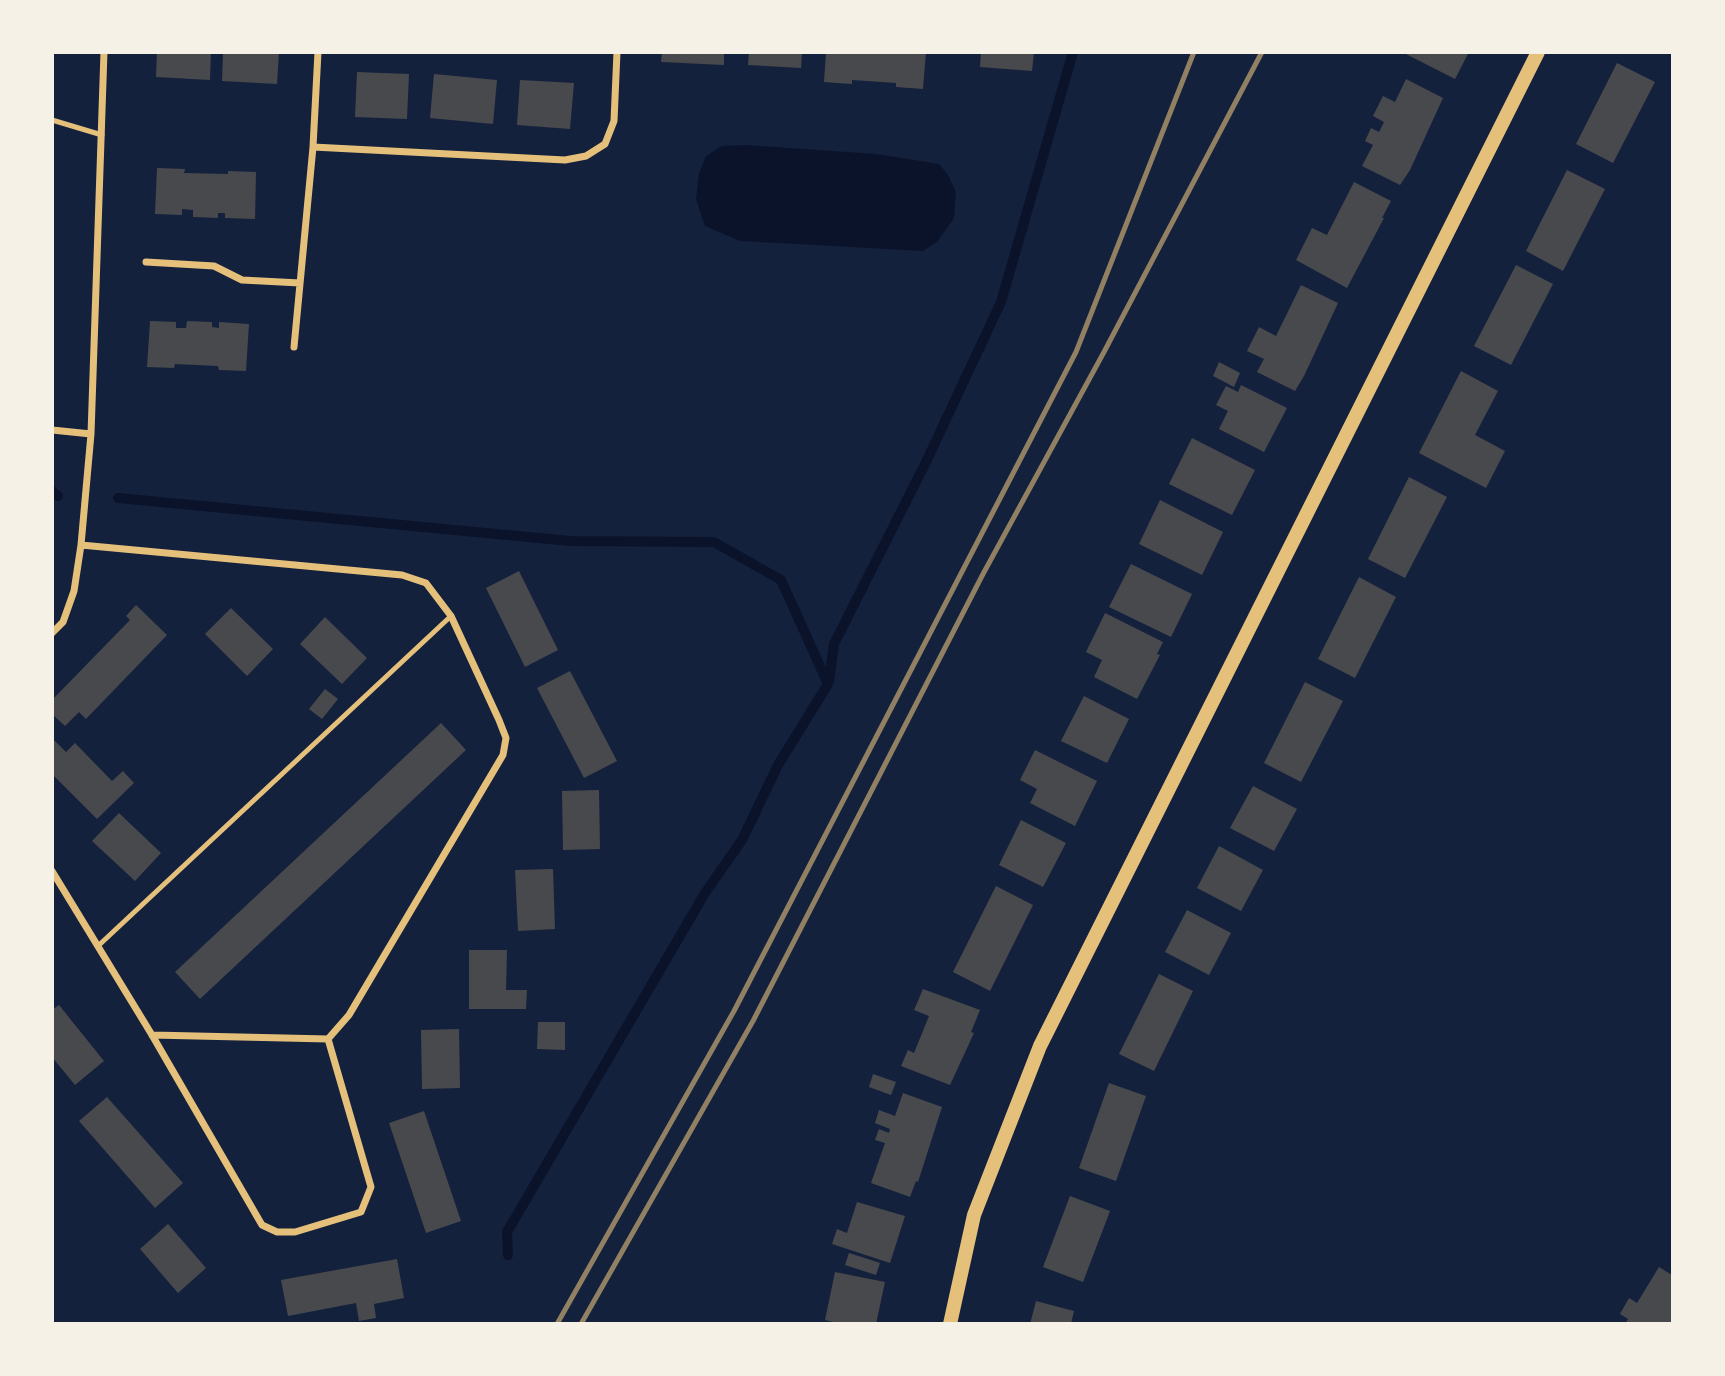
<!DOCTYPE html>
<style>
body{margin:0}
#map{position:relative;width:1725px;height:1376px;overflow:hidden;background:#14213d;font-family:"Fira Sans Condensed",sans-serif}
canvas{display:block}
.frame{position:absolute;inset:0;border:54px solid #f6f1e7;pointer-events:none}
</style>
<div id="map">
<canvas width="1725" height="1376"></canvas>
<div class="frame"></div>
</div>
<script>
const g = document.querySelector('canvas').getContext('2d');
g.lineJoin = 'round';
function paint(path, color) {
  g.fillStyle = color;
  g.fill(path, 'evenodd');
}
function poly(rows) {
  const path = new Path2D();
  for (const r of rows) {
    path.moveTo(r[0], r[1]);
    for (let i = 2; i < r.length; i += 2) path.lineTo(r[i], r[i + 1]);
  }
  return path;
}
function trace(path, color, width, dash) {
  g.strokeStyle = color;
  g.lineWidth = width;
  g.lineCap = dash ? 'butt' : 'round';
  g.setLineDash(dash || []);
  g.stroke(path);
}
paint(poly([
 [747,145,876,154,939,164,948,175,956,192,954,218,937,242,923,251,740,241,705,226,696,199,699,173,706,156,722,146]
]), '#0b132b');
trace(poly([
 [52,491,58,496],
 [118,498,570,541,714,542,781,580,828,684,778,765,742,840,705,893,507,1232,508,1255],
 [829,682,834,644,926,462,1001,302,1073,52]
]), '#0b132b', 10);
paint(poly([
 [157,52,211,52,210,80,156,77],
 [223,52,279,52,277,84,222,81],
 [662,52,724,52,724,65,661,62],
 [749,52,802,52,801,68,748,65],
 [826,52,926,52,923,89,896,87,896,83,852,80,852,84,824,82],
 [981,52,1034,52,1032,71,980,67],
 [1402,52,1469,52,1455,79],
 [1617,63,1655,82,1613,163,1576,144],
 [357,72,409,74,407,119,355,117],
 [434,74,497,80,493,124,430,118],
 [1406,79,1443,98,1410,170,1400,185,1362,166,1373,145,1365,141,1371,128,1379,132,1384,122,1373,116,1383,96,1395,102],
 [520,80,574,83,570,129,517,125],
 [157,168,185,169,184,173,228,174,228,171,256,172,255,219,225,218,225,213,218,213,218,218,193,217,193,210,182,209,182,215,155,214],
 [1567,170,1605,189,1563,271,1526,251],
 [1354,182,1391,201,1382,218,1384,218,1347,288,1296,260,1312,228,1327,235],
 [1516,265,1553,284,1511,365,1474,346],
 [1301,285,1338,303,1304,376,1295,391,1257,372,1264,359,1247,351,1259,327,1276,336],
 [150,321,176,322,176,328,186,328,187,321,212,322,212,327,219,328,219,322,249,324,246,371,219,370,218,366,175,364,174,368,147,367],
 [1219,362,1240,373,1234,387,1213,376],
 [1461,371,1498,391,1475,435,1505,451,1486,488,1419,453],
 [1241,385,1287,408,1264,452,1219,429,1228,411,1216,405,1226,386,1238,392],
 [1192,438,1255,470,1232,515,1169,484],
 [1409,477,1447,497,1405,578,1368,559],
 [1160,500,1223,532,1202,575,1139,544],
 [1131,564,1192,594,1171,637,1109,607],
 [519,571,558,650,525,667,486,588],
 [1359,577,1396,597,1355,678,1318,659],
 [136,605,167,635,86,719,79,712,65,726,52,714,52,700,130,620,126,616],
 [231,608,273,649,247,676,205,634],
 [1105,613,1163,642,1157,654,1160,655,1137,699,1094,677,1102,660,1086,652],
 [325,617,367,658,342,684,300,644],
 [570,671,617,761,584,778,537,688],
 [1305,682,1343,701,1301,782,1264,763],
 [325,689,338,699,322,719,309,709],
 [1084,696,1129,719,1107,763,1061,741],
 [441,723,466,750,200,999,175,972],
 [52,738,66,752,75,743,112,781,123,771,134,783,97,819,52,774],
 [1035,750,1097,781,1075,826,1030,803,1037,789,1020,780],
 [1253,786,1297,809,1274,851,1230,828],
 [599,790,600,849,563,850,562,791],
 [119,813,161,853,135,881,92,841],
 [1021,820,1066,843,1043,887,999,865],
 [1219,846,1263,870,1241,911,1197,888],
 [553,869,555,929,518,931,515,870],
 [996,886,1033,905,990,991,953,972],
 [1187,910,1231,933,1209,975,1165,952],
 [469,950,507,950,506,990,527,990,526,1009,469,1009],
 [1159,974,1193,991,1154,1071,1119,1054],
 [923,989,980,1010,971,1032,974,1033,950,1085,901,1066,908,1050,914,1053,929,1016,914,1010],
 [59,1005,104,1061,75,1085,52,1057,52,1010],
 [538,1022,565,1022,565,1050,537,1049],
 [459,1029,460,1088,422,1089,421,1030],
 [873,1074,896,1082,891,1095,869,1087],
 [1109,1083,1146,1096,1116,1181,1079,1168],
 [903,1093,942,1107,918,1182,916,1181,910,1197,871,1183,885,1143,875,1140,879,1129,889,1133,890,1129,875,1123,879,1110,895,1116],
 [107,1097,183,1183,155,1208,79,1121],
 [424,1111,461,1221,426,1233,389,1123],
 [1070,1196,1110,1211,1083,1282,1043,1267],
 [857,1202,905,1216,890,1263,832,1244,837,1229,847,1233],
 [168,1224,206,1268,178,1293,140,1249],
 [849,1253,880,1263,876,1275,845,1265],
 [397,1259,404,1298,374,1304,376,1318,359,1321,356,1303,288,1316,281,1280],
 [1659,1267,1672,1275,1672,1324,1625,1324,1628,1319,1620,1314,1629,1298,1637,1303],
 [835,1272,885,1282,876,1324,841,1324,825,1320],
 [1036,1301,1074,1311,1071,1324,1030,1324]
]), '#48494c');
trace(poly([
 [52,120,102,135],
 [98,946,451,616]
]), '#e5c07b', 5);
trace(poly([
 [318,52,313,147,565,160,586,156,605,144,614,121,617,52],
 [146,262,214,266,242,280,300,283],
 [294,347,313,147],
 [52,430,91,434],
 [52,633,63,622,74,591,81,545,91,434,104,52],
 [52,871,152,1035,262,1225,277,1232,295,1232,361,1212,371,1187,328,1039,349,1015,503,755,506,738,499,720,451,616,426,583,402,575,81,545],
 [152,1035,328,1039]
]), '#e5c07b', 7);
trace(poly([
 [950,1324,974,1215,1040,1046,1538,52]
]), '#e5c07b', 14);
trace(poly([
 [557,1324,734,1011,1076,352,1194,52],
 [581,1324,753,1021,983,574,1104,352,1262,52]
]), '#918062', 5);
</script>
